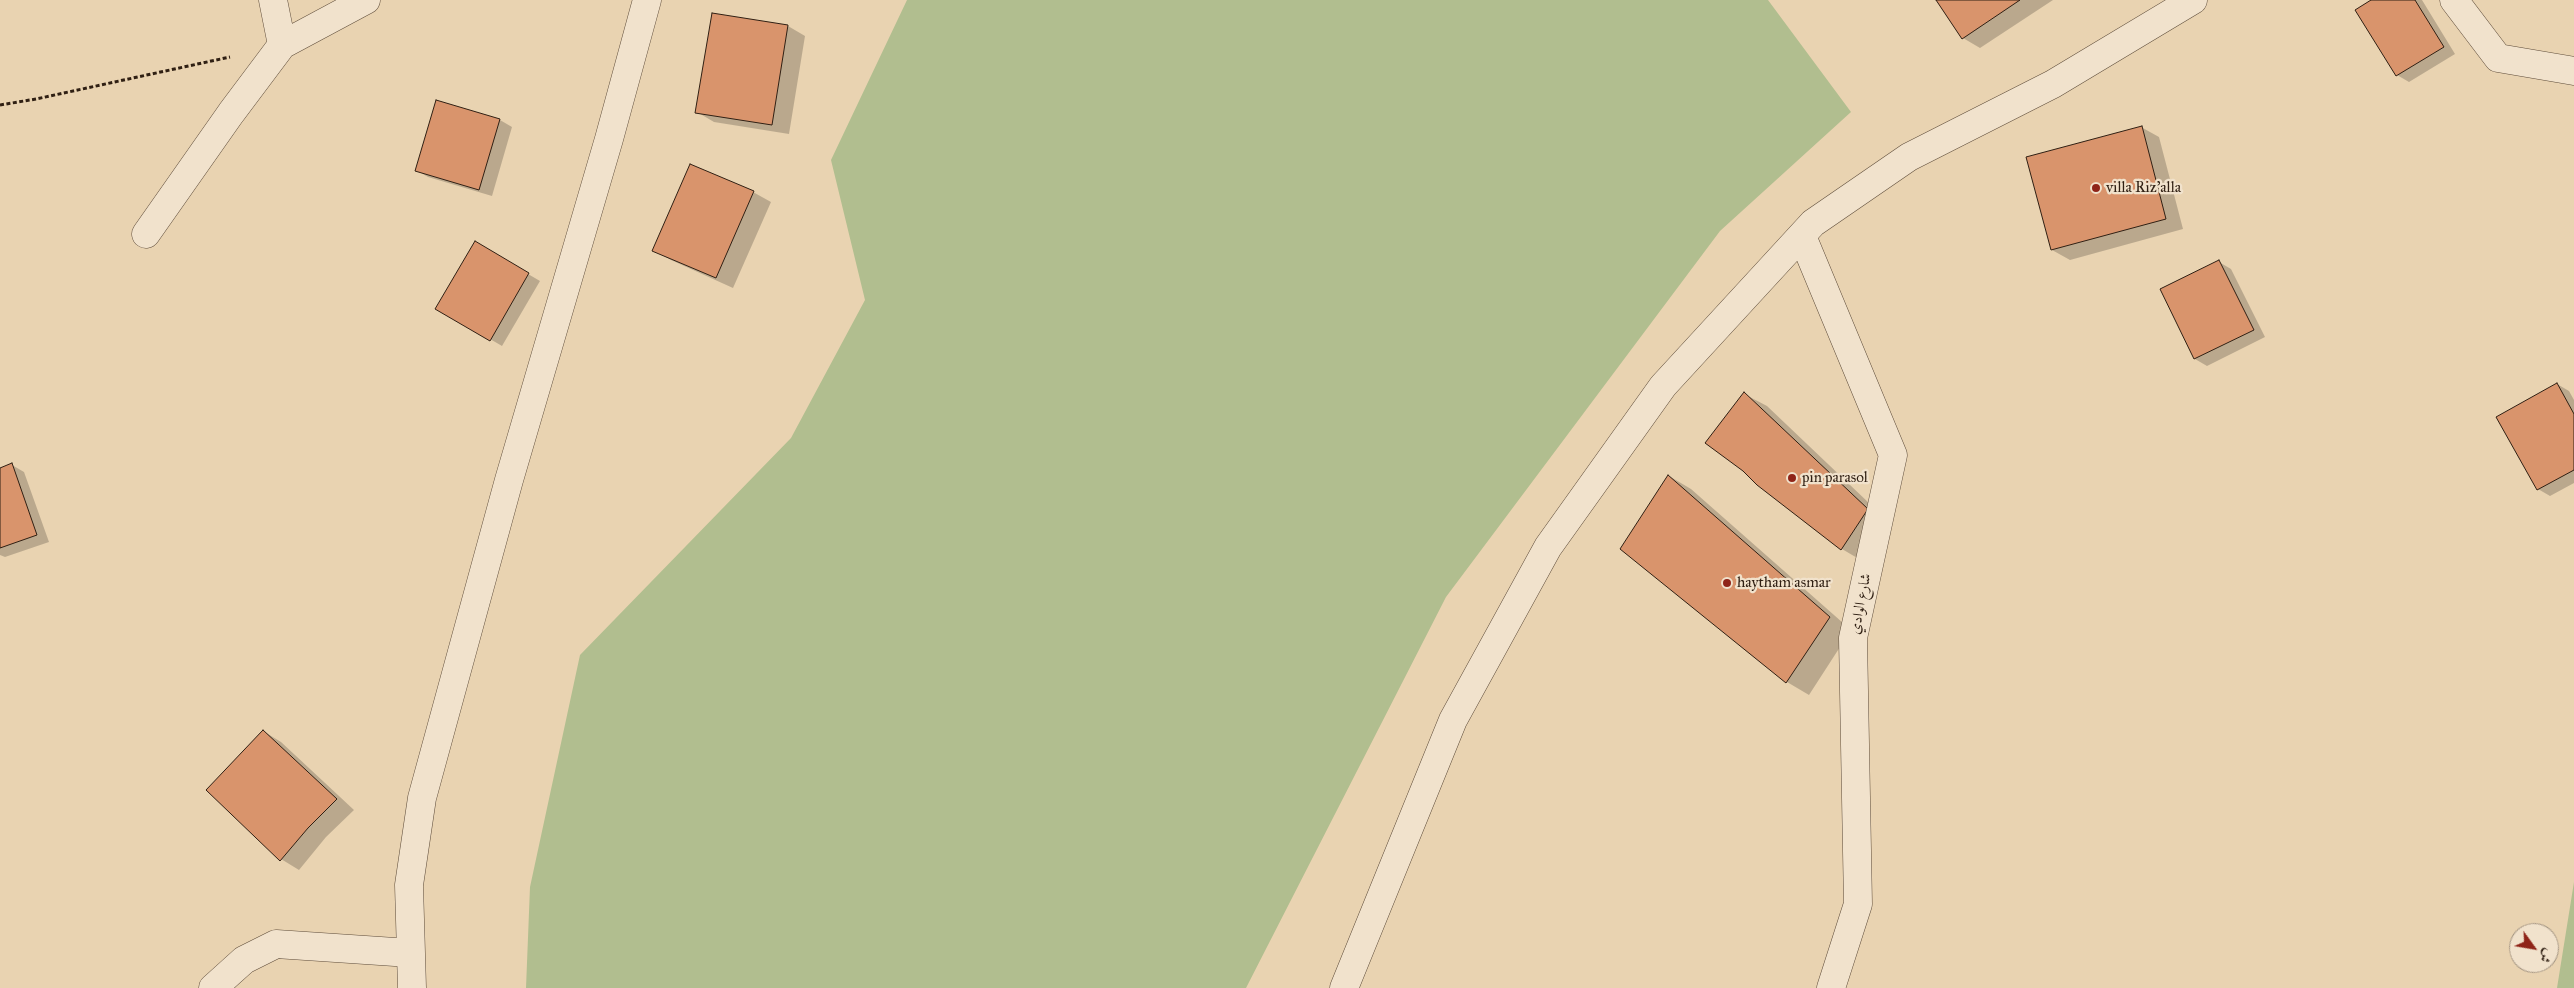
<!DOCTYPE html>
<meta charset="utf-8">
<style>
body{margin:0}
#map{position:relative;width:2574px;height:988px;overflow:hidden;background:#e9d3b1;font-family:"IM FELL Great Primer",Amiri,serif}
canvas{display:block}
.north{position:absolute;left:2509px;top:923px;width:50px;height:50px;box-sizing:border-box;background:#f1e2cc;border:1px solid #a39482;border-radius:50%;rotate:122deg;font-size:14px;font-weight:700;line-height:20px;text-align:center;color:#2f1f13}
.north::after{content:'';display:block;margin:auto;width:18px;height:22px;background:#8f2418;clip-path:polygon(50% 0,100% 100%,50% 72%,0 100%)}
</style>
<div id="map">
<canvas width="2574" height="988"></canvas>
<div class="north">ش</div>
</div>
<script>
const g = document.querySelector('canvas').getContext('2d');
g.lineJoin = 'round';
function paint(path, color) {
  g.fillStyle = color;
  g.fill(path, 'evenodd');
}
function poly(rows) {
  const path = new Path2D();
  for (const r of rows) {
    path.moveTo(r[0], r[1]);
    for (let i = 2; i < r.length; i += 2) path.lineTo(r[i], r[i + 1]);
  }
  return path;
}
function trace(path, color, width, dash) {
  g.strokeStyle = color;
  g.lineWidth = width;
  g.lineCap = dash ? 'butt' : 'round';
  g.setLineDash(dash || []);
  g.stroke(path);
}
function drawText(font, color, halo, rows, align = 'center') {
  g.font = font + ' "IM FELL Great Primer",Amiri,serif';
  g.lineWidth = 4.5;
  g.setLineDash([]);
  g.textBaseline = 'middle';
  g.strokeStyle = halo;
  g.fillStyle = color;
  for (const [text, x, y, turn = 0] of rows) {
    g.save();
    g.translate(x, y);
    g.rotate((+turn || 0) * Math.PI / 180);
    g.textAlign = isNaN(turn) ? turn : align;
    if (halo) g.strokeText(text, 0, 0);
    g.fillText(text, 0, 0);
    g.restore();
  }
}
paint(poly([
 [907,0,1768,0,1851,112,1720,231,1446,597,1246,988,526,988,530,887,580,655,791,438,865,300,831,160],
 [2574,882,2574,988,2557,988]
]), '#b1be8f');
paint(poly([
 [1937,0,2053,0,1980,48,1963,38],
 [2373,0,2422,0,2455,54,2409,82,2397,75],
 [788,26,805,36,789,134,714,122,697,112],
 [436,101,500,120,512,127,492,196,428,177,416,170],
 [2141,127,2159,137,2183,229,2070,260,2052,250],
 [753,192,771,202,733,288,671,260,653,250],
 [475,243,540,281,502,346,437,308],
 [2219,262,2231,269,2265,337,2207,366,2195,359,2162,290],
 [2557,384,2569,391,2574,400,2574,483,2550,496,2538,489],
 [1744,394,1767,406,1890,523,1864,562,1842,549,1758,484],
 [12,465,24,472,49,542,5,557,0,555,0,469],
 [1669,476,1691,489,1851,630,1809,695,1787,682,1622,549],
 [263,731,281,742,354,810,326,837,299,870,281,859]
]), '#0003');
const building = poly([
 [1936,0,2020,0,1962,39,1936,0],
 [2371,0,2415,0,2444,47,2396,76,2355,10,2371,0],
 [712,13,788,25,772,125,695,113,712,13],
 [436,100,500,119,479,190,415,171,436,100],
 [2142,126,2166,219,2051,250,2026,157,2142,126],
 [690,164,754,191,716,278,652,251,690,164],
 [475,241,529,273,490,341,435,309,475,241],
 [2219,260,2254,330,2194,359,2160,289,2219,260],
 [2557,383,2574,414,2574,470,2537,490,2496,417,2557,383],
 [1744,392,1868,509,1841,550,1757,485,1743,471,1705,443,1744,392],
 [12,463,37,535,0,548,0,468,12,463],
 [1668,475,1830,617,1786,683,1620,549,1668,475],
 [263,730,337,799,308,828,280,861,206,790,263,730]
]);
paint(building, '#d9946c');
trace(building, '#2f1f13', 1);
const minor = poly([
 [273,0,282,45],
 [2454,0,2498,58,2574,71],
 [146,234,231,113,282,45,366,0],
 [1802,236,1893,455,1853,638,1858,904,1831,988],
 [213,988,244,960,276,944,410,953],
 [412,988,409,885,422,798,509,480,609,139,647,0],
 [1344,988,1453,720,1548,547,1663,386,1813,223,1909,157,2053,84,2193,0]
]);
trace(minor, '#5e4c3a', 29);
trace(poly([
 [0,105,36,99,230,57]
]), '#2f1f13', 3, [4, 2.5]);
trace(minor, '#f1e2cc', 28);
for (const [x, y, r, color] of [
 [2096,188,5,"#8f2418"],
 [1792,478,5,"#8f2418"],
 [1727,583,5,"#8f2418"]
]) {
  const dot = new Path2D();
  dot.arc(x, y, r, 0, 2 * Math.PI);
  g.fillStyle = color;
  g.fill(dot);
  trace(dot, '#f1e2cc', 2);
}
drawText('15px', '#2f1f13', '#f1e2cc', [
 ["villa Riz'alla",2106,188],
 ["pin parasol",1802,478],
 ["haytham asmar",1737,583]
], 'left');
drawText('15px', '#2f1f13', '#f1e2cc', [
 ["شارع الوادي",1861,604,-79]
]);
</script>
